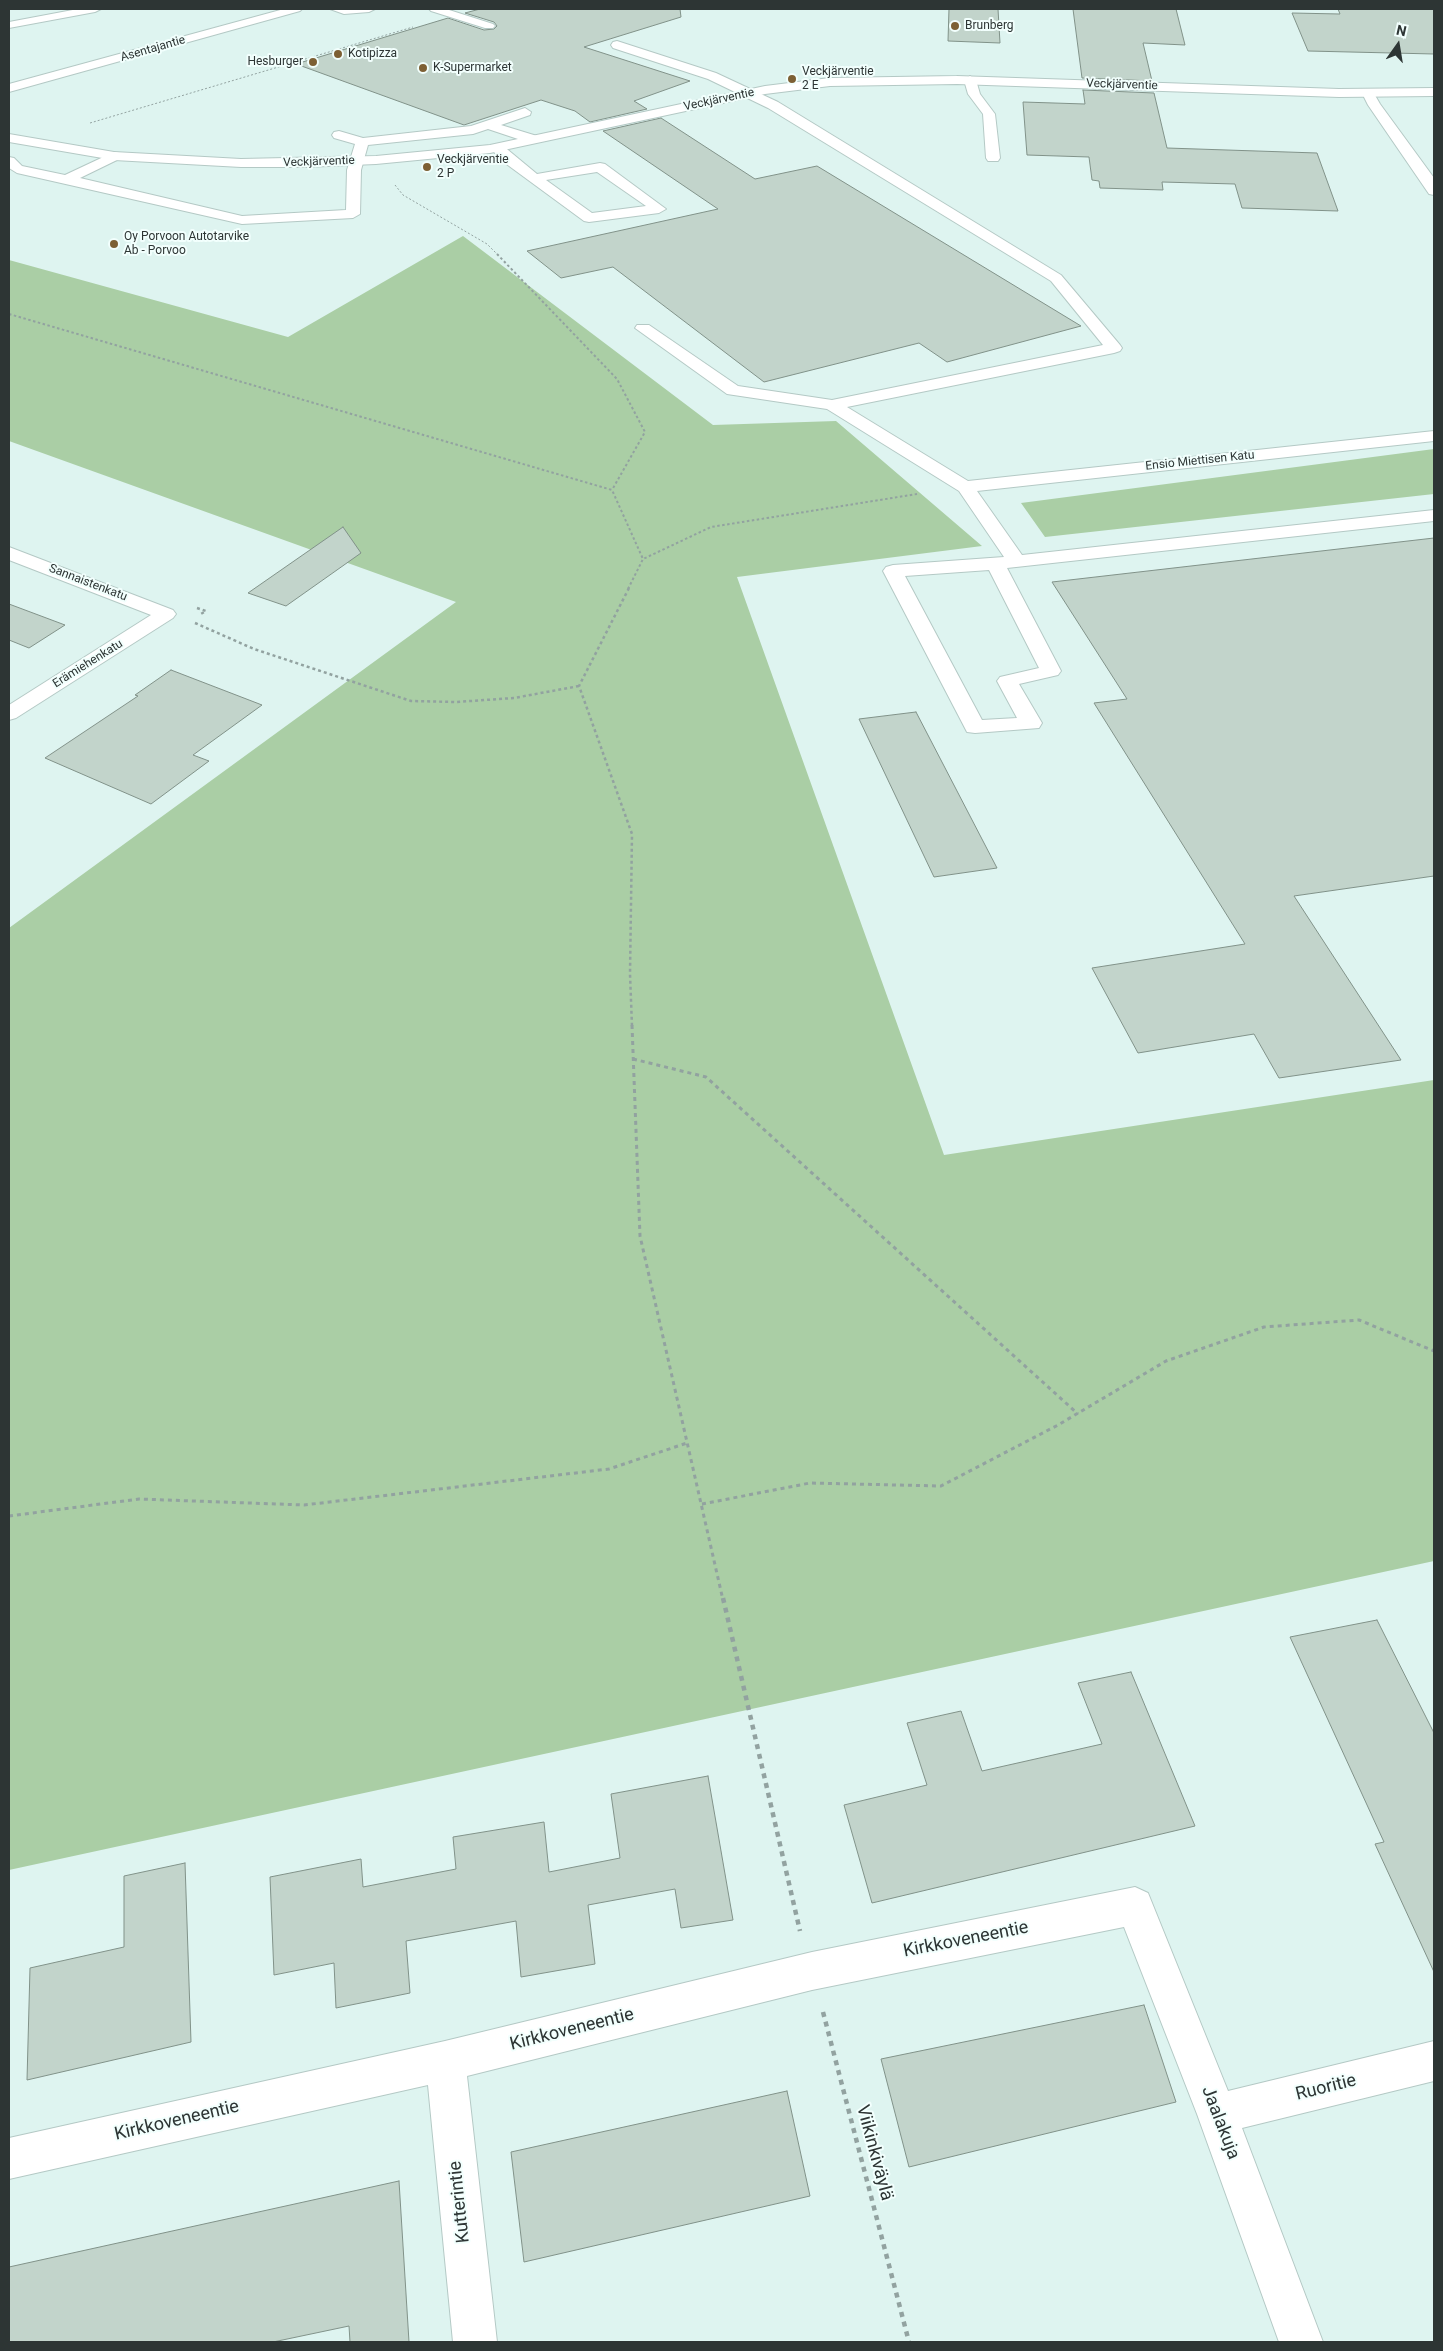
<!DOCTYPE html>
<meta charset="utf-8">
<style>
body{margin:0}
#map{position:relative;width:1443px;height:2351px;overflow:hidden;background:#def4f0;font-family:Roboto,sans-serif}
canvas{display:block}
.frame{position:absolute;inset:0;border:10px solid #2d3534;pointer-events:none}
.north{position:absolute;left:1373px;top:20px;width:50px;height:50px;-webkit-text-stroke:4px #f2fffd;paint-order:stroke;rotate:13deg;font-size:14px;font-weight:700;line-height:20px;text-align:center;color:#2d3534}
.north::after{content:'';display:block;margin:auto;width:18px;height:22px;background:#2d3534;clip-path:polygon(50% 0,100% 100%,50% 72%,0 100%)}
</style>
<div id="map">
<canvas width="1443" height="2351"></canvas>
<div class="frame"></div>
<div class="north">N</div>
</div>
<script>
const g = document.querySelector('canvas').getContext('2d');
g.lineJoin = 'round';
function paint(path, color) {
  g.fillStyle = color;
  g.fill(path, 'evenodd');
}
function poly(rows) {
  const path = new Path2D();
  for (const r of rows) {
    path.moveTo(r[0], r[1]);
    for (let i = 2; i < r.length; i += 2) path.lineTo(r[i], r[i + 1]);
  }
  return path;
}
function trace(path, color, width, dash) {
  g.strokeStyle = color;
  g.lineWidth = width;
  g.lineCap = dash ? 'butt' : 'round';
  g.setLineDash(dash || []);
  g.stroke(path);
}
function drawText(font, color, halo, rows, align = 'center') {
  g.font = font + ' Roboto,sans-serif';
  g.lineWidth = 4;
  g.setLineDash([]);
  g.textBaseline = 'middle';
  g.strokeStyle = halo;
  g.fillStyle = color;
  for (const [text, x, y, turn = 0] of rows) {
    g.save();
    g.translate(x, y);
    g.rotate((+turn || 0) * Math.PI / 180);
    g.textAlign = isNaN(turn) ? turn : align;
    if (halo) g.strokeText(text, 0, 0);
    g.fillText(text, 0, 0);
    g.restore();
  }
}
paint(poly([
 [463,236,713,425,836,421,982,546,737,577,944,1155,1434,1080,1434,1561,9,1870,9,928,456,602,9,441,9,260,288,337],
 [1434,449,1434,494,1045,537,1021,503]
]), '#aacea5');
const building = poly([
 [480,9,680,9,681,17,584,47,690,81,634,101,647,109,590,122,575,111,541,100,464,125,296,64,448,18,484,30,494,29,497,26,494,22,465,13,480,9],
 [949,9,998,9,1000,43,948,41,949,9],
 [1073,9,1176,9,1185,45,1143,43,1152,81,1082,78,1073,9],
 [1338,9,1434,9,1434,54,1308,51,1292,13,1340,14,1338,9],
 [1083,90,1154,93,1167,148,1317,153,1338,211,1242,208,1235,184,1162,182,1163,190,1100,188,1099,181,1092,180,1089,157,1027,155,1023,102,1085,104,1083,90],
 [661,118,755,179,817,166,1081,326,947,362,919,343,764,382,613,267,561,278,527,251,718,209,603,131,661,118],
 [343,527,361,553,286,606,248,593,343,527],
 [1434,538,1434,876,1294,896,1401,1060,1279,1078,1254,1034,1138,1053,1092,968,1245,944,1094,703,1127,699,1052,582,1434,538],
 [9,604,65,625,29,648,9,640,9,604],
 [171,670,262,705,193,755,209,761,151,804,45,758,138,696,135,695,171,670],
 [916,712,997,868,934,877,859,719,916,712],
 [1377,1620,1434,1733,1434,1972,1375,1844,1384,1842,1290,1637,1377,1620],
 [1131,1672,1195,1826,872,1903,844,1805,927,1785,907,1723,961,1711,982,1771,1102,1744,1078,1683,1131,1672],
 [708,1776,733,1920,681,1928,675,1889,588,1905,595,1964,521,1977,516,1921,406,1941,410,1993,336,2008,334,1963,274,1975,270,1877,361,1859,363,1887,456,1869,453,1837,544,1822,549,1872,620,1858,611,1794,708,1776],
 [185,1863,191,2042,27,2080,30,1968,124,1947,124,1876,185,1863],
 [1144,2005,1176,2102,909,2167,881,2059,1144,2005],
 [787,2091,810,2196,524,2262,511,2152,787,2091],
 [399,2181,409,2342,350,2342,349,2326,273,2342,9,2342,9,2267,399,2181]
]);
paint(building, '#c2d4cb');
trace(building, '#819289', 1);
const minor = poly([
 [284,9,302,9,300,11,9,92,9,84,284,9],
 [330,9,375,9,369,12,344,14,330,9],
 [429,9,446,9,493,24,495,26,493,28,485,28,431,11,429,9],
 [617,41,716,73,778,102,1061,275,1120,345,1122,348,1120,351,1114,353,847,407,968,481,1434,431,1434,441,977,491,1022,555,1434,510,1434,521,1007,568,1061,671,1058,675,1019,684,1042,723,1039,728,975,733,967,732,883,571,886,567,893,565,1004,557,959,491,827,409,727,394,635,328,637,325,649,325,738,386,832,400,1103,345,1051,281,768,108,708,79,613,48,611,45,613,42,617,41],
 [989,570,1039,668,1000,677,997,681,1017,718,982,720,905,576,989,570],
 [970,76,976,80,980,94,995,114,1000,158,998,161,988,161,986,158,983,114,968,94,964,80,970,76],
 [1368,89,1372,90,1380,104,1434,178,1434,195,1429,194,1368,105,1362,93,1368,89],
 [525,108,531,112,530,115,501,125,537,136,539,139,537,142,527,142,488,129,473,134,368,145,361,170,360,214,353,218,242,224,17,173,9,168,9,157,14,158,22,166,65,175,114,152,119,153,121,156,119,159,80,178,242,216,346,210,347,170,355,144,334,138,332,135,334,132,339,131,363,138,471,126,525,108],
 [497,144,502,145,537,174,600,163,605,164,666,209,659,213,589,222,584,221,505,163,490,148,497,144],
 [597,172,646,206,592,213,546,180,597,172],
 [9,547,173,610,176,614,173,618,16,718,9,720,9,705,151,615,9,560,9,547],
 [1135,1887,1148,1893,1228,2091,1434,2041,1434,2081,1242,2128,1323,2342,1279,2342,1197,2114,1124,1927,812,1990,467,2076,497,2342,453,2342,428,2085,9,2179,9,2138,445,2041,812,1952,1135,1887]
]);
const major = poly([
 [78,9,101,9,95,12,9,28,9,22,78,9],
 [957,76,1339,89,1434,88,1434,96,1339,97,957,84,830,86,765,94,490,153,376,164,305,167,241,167,114,160,9,142,9,134,114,152,241,159,376,156,490,145,765,86,830,78,957,76]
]);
trace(minor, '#b4c9c5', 2);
trace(major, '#b4c9c5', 2);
trace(poly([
 [90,123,413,27],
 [395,185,403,195,487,244,498,255]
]), '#92a2a0', 1, [2, 2]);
trace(poly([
 [497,254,617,379,645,432,612,490],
 [9,314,612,490,643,559],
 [628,589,643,559,711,527,917,494]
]), '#92a2a0', 2, [2.5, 2.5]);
trace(poly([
 [629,588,579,686,632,834,630,974,632,1026],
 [197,608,206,611,199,615],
 [195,623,254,649,411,701,456,702,514,698,579,686]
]), '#92a2a0', 2.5, [3, 3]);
trace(poly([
 [632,1025,640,1236,723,1600],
 [633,1059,706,1077,1078,1414],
 [702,1504,810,1483,941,1486,1058,1425,1166,1361,1264,1327,1359,1320,1434,1351],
 [9,1516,139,1499,304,1505,609,1469,687,1443]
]), '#92a2a0', 3, [4, 4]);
trace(poly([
 [723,1598,800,1931],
 [823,2012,909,2342]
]), '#92a2a0', 4.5, [5, 5]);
paint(minor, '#fff');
paint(major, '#fff');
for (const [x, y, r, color] of [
 [955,26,5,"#7d6034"],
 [338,54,5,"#7d6034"],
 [313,62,5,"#7d6034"],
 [423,68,5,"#7d6034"],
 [792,79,5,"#7d6034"],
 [427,167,5,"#7d6034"],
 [114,244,5,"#7d6034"]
]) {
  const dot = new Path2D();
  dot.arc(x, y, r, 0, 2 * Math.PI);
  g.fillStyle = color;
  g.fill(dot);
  trace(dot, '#f2fffd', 2);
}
drawText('12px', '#2d3534', '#f2fffd', [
 ["Brunberg",965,26],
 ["Kotipizza",348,54],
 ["Hesburger",303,62,"right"],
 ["K-Supermarket",433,68],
 ["Veckjärventie",802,72],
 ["2 E",802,86],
 ["Veckjärventie",437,160],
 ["2 P",437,174],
 ["Oy Porvoon Autotarvike",124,237],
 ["Ab - Porvoo",124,251]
], 'left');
drawText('12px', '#2d3534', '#f2fffd', [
 ["Asentajantie",153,49,-16],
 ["Veckjärventie",1122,85,2],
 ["Veckjärventie",719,100,-12],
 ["Veckjärventie",319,162,-2],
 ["Ensio Miettisen Katu",1200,461,-6],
 ["Sannaistenkatu",88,583,21],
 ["Erämiehenkatu",88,664,-32]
]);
drawText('18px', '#2d3534', '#f2fffd', [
 ["Kirkkoveneentie",966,1940,-11],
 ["Kirkkoveneentie",572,2030,-14],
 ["Ruoritie",1326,2088,-14],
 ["Kirkkoveneentie",177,2121,-13],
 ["Jaalakuja",1220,2123,69],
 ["Viikinkiväylä",874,2153,75],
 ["Kutterintie",460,2202,-96]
]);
</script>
